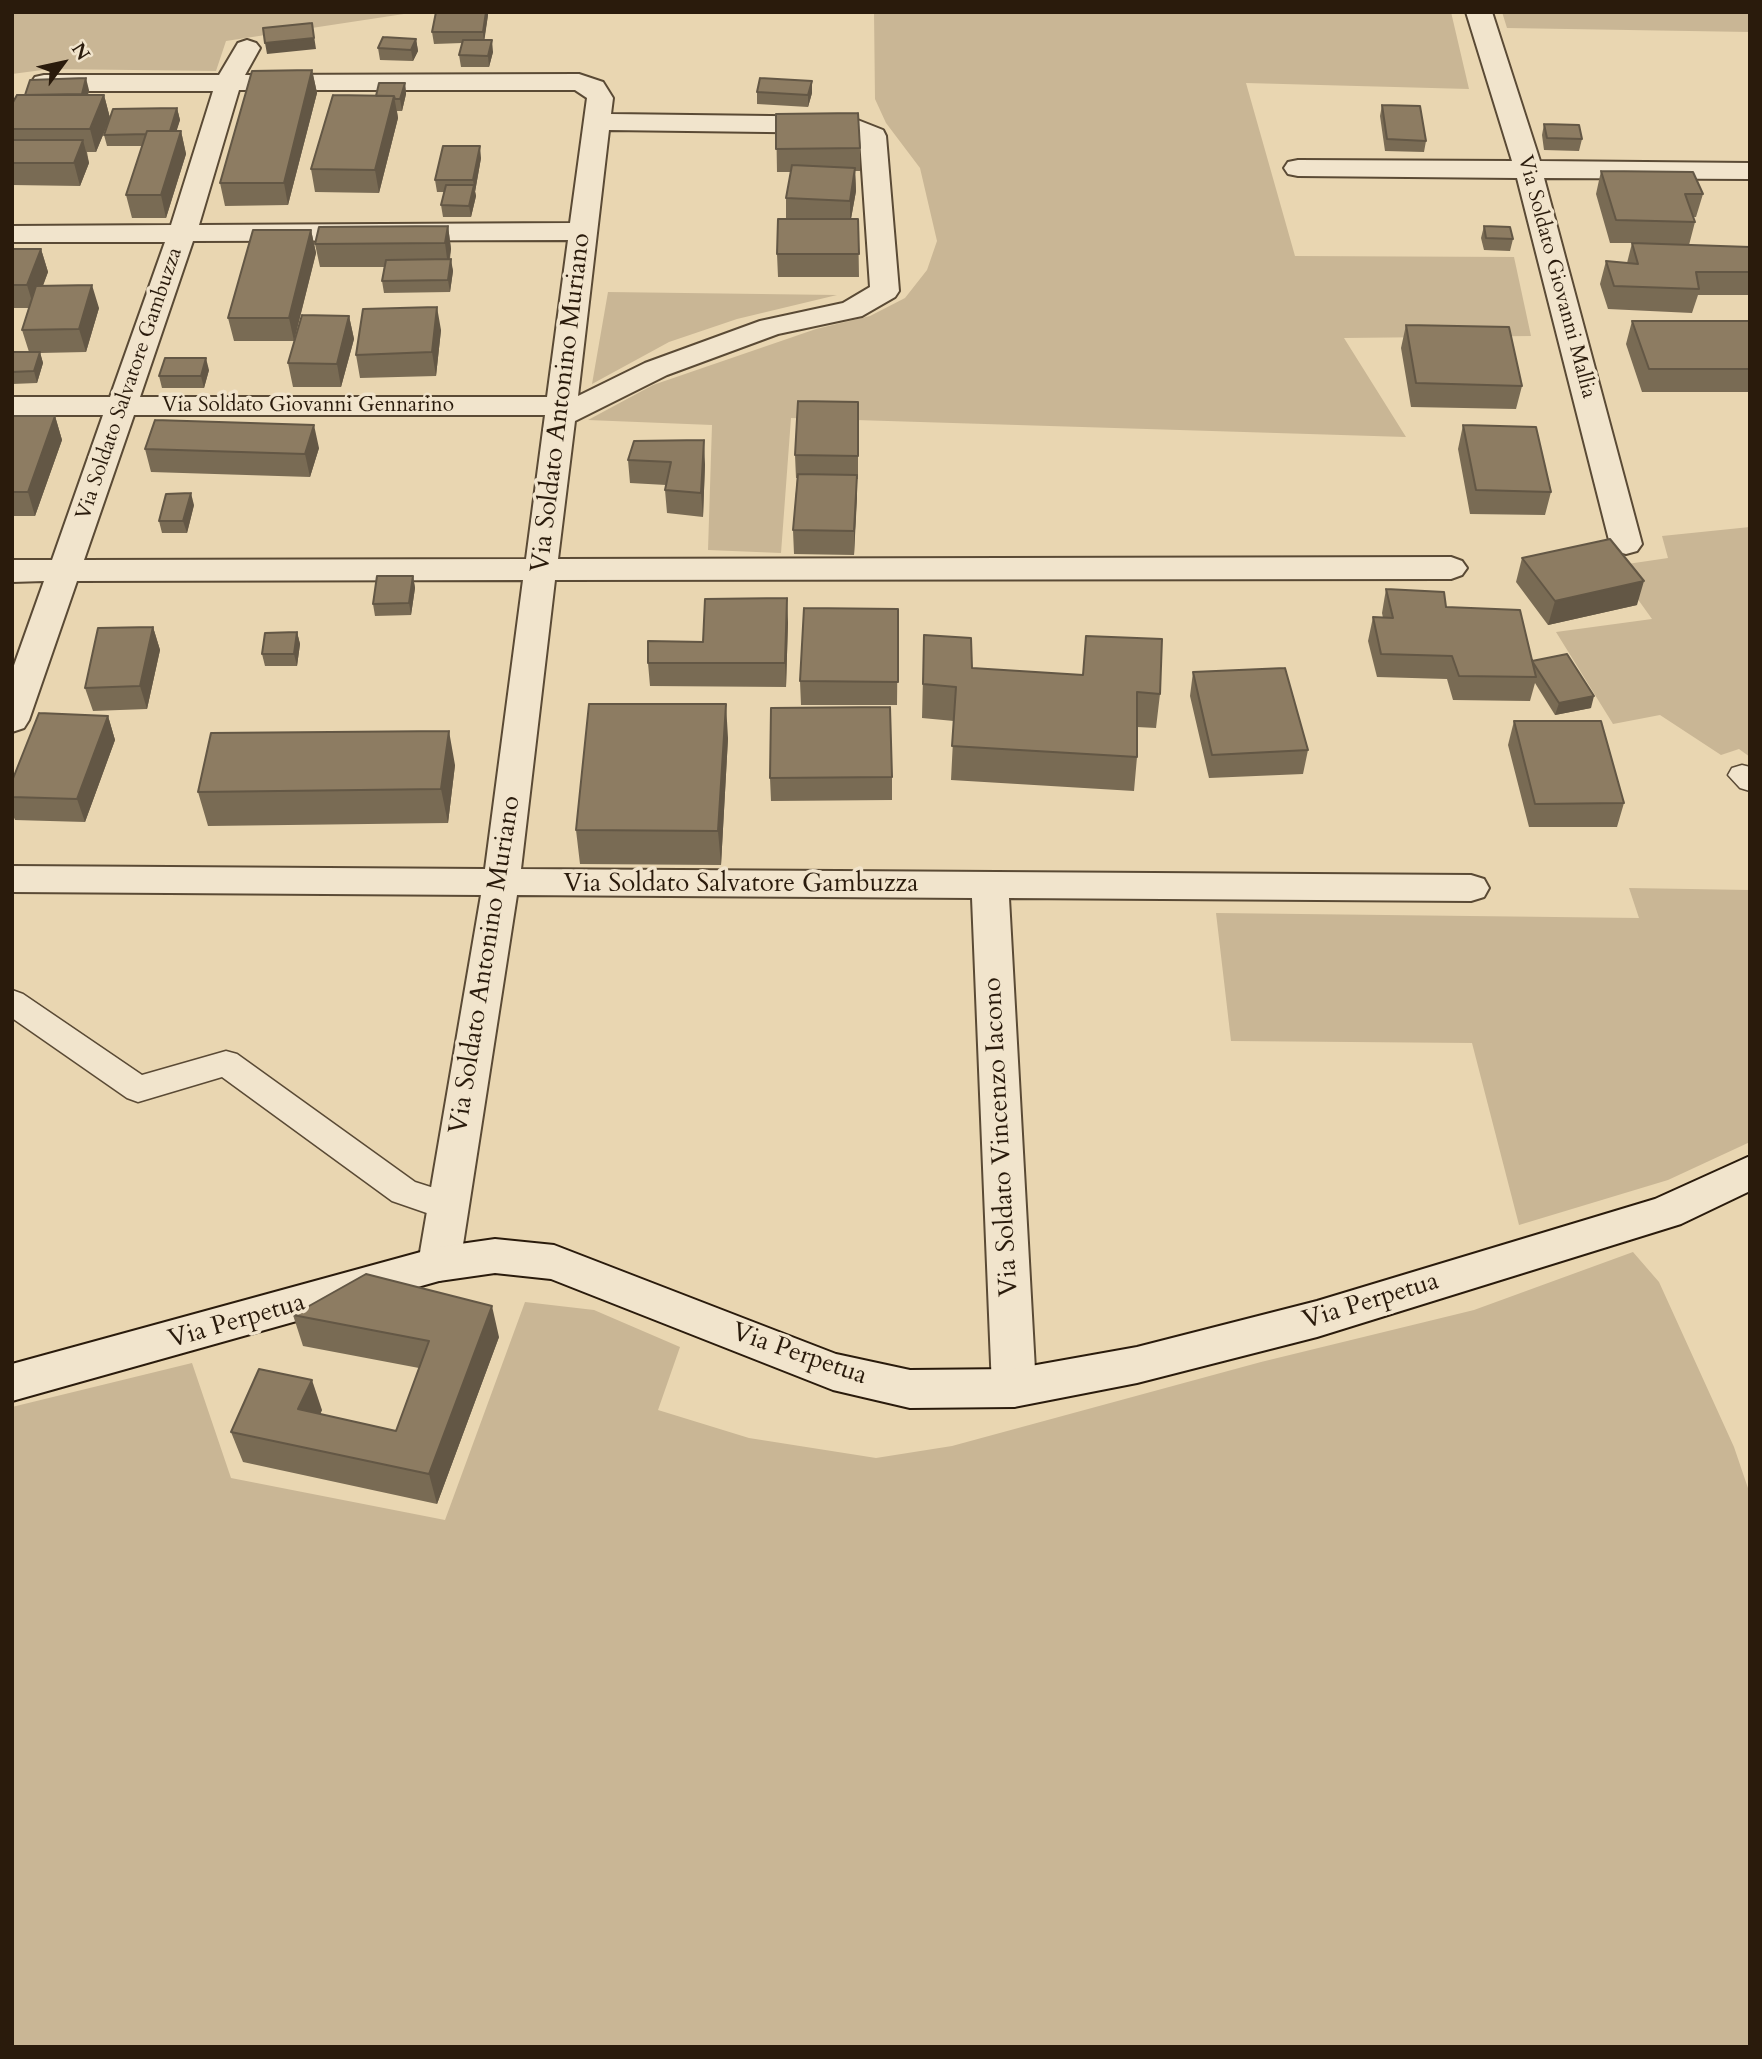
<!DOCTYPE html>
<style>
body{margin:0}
#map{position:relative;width:1762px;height:2059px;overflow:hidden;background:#e9d6b1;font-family:Cardo,serif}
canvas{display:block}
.frame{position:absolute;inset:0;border:14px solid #2a1b0c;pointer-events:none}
.north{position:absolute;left:28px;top:28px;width:70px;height:70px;-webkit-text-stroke:5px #f1e4cc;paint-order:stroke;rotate:57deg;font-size:19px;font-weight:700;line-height:28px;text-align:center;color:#2a1b0c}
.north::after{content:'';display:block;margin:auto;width:24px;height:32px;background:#2a1b0c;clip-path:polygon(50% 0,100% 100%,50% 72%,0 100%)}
</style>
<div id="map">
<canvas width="1762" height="2059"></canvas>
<div class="frame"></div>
<div class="north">N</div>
</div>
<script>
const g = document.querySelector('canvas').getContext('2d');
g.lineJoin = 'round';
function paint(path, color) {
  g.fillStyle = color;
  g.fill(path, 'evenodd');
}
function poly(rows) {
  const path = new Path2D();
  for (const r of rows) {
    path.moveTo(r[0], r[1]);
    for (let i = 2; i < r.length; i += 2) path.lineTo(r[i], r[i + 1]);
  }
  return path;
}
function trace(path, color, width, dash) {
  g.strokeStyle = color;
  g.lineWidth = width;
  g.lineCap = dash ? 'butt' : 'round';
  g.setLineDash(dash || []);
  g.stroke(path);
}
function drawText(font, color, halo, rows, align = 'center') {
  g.font = font + ' Cardo,serif';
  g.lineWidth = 7;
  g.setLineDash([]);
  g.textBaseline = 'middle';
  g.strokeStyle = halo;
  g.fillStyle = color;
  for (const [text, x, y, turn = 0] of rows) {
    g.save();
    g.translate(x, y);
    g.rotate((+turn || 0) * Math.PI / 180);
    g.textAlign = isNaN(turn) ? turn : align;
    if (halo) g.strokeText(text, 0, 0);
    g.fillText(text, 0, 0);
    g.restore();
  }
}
paint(poly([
 [12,12,417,12,226,41,216,71,50,69,12,74],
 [874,12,1451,12,1469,89,1246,83,1295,256,1514,257,1531,336,1344,338,1406,437,791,418,781,553,708,550,712,425,588,420,653,385,816,329,870,316,905,298,927,270,937,241,920,168,886,123,875,99],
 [1502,12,1750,12,1750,32,1507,28],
 [608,292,837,295,737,319,669,342,592,384],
 [1750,527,1750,757,1739,749,1721,755,1660,715,1613,724,1556,632,1652,619,1614,566,1668,558,1662,536],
 [1629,888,1750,890,1750,1142,1668,1180,1519,1225,1472,1043,1231,1041,1216,913,1639,918],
 [1633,1252,1659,1282,1734,1447,1750,1494,1750,2047,12,2047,12,1407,192,1363,231,1478,445,1520,525,1302,594,1310,680,1347,658,1410,749,1438,876,1458,952,1446,1261,1362,1474,1310]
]), '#c9b695');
const lane = poly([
 [1742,765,1750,767,1750,791,1740,788,1728,775,1732,768,1742,765],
 [12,990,23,994,142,1075,226,1051,237,1054,415,1182,459,1196,464,1206,459,1216,447,1220,392,1201,222,1077,138,1102,127,1098,12,1018,12,990]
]);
const street = poly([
 [1466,12,1492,12,1540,161,1750,163,1750,179,1544,178,1642,544,1637,551,1626,554,1615,551,1610,544,1517,178,1298,176,1288,174,1284,168,1288,162,1298,160,1512,161,1466,12],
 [247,40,256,43,260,48,245,75,579,74,603,82,613,98,611,114,850,117,883,130,886,136,899,291,895,297,862,316,778,334,667,375,575,421,558,559,1451,557,1462,561,1467,568,1462,575,1451,579,555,580,521,869,1471,875,1484,879,1489,888,1484,897,1471,901,1009,898,1036,1388,1029,1401,1014,1407,999,1401,992,1388,972,898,517,895,460,1264,454,1276,439,1281,424,1276,418,1264,481,895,12,892,12,866,485,869,523,580,77,581,29,720,24,728,12,732,12,671,44,581,12,582,12,560,52,560,103,415,12,415,12,397,110,397,165,242,12,242,12,226,171,225,213,91,44,91,35,89,31,83,35,77,44,75,219,75,238,43,247,40],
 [239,90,575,90,587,98,570,223,199,225,239,90],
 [609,130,845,133,860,140,870,287,843,303,760,321,645,363,578,396,609,130],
 [568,240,547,397,140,397,193,241,568,240],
 [134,415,545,415,526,559,84,560,134,415]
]);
const secondary = poly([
 [1750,1156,1750,1191,1681,1224,1317,1337,1137,1383,1014,1407,910,1408,833,1390,551,1279,495,1273,439,1281,12,1401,12,1364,439,1247,495,1239,554,1245,836,1354,910,1370,1014,1369,1137,1347,1317,1301,1655,1199,1750,1156]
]);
trace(lane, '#5a4a35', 3);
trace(street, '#5a4a35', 4);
trace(secondary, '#2a1b0c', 4);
paint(lane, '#f1e4cc');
paint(street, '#f1e4cc');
paint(secondary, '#f1e4cc');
paint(poly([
 [488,15,484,40,493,52,489,67,461,67,459,55,462,43,434,44,432,32],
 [416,39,418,51,413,61,380,60,378,48],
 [312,70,317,93,288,205,225,206,220,183],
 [812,81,812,93,808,107,757,104,757,92],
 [405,83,406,94,402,111,397,111,398,118,379,193,315,192,311,169,376,96],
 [89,90,88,95,104,95,110,118,96,152,87,152,89,163,80,186,12,185,12,104,25,95],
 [1382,105,1426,141,1424,152,1385,151,1380,116],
 [177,108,180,120,176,131,181,131,186,154,166,218,132,218,126,195,142,146,107,146,104,135],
 [776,114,860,148,860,171,855,171,856,191,851,219,858,219,859,277,778,277,777,254,786,219,786,198,791,172,777,172],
 [1544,124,1582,139,1579,151,1544,150,1542,135],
 [481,158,475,192,476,196,471,217,443,217,441,205,444,192,437,192,435,180],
 [1601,171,1703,194,1696,217,1693,217,1695,222,1689,245,1750,247,1750,295,1698,295,1692,313,1608,309,1600,284,1606,261,1627,263,1632,243,1610,243,1596,194],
 [448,226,451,249,450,259,453,271,450,292,384,293,382,281,384,267,320,267,315,244],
 [1484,226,1513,239,1510,251,1484,250,1481,238],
 [311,230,316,253,294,341,234,341,228,318],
 [12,249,41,249,48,272,43,286,99,308,86,352,40,353,43,363,37,383,12,384,12,352,29,352,22,330,29,308,12,308],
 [349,316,354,339,341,387,293,387,288,363],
 [1632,321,1750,321,1750,392,1642,392,1626,344],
 [1406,325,1522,386,1516,409,1411,407,1401,348],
 [441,330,436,376,360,378,356,355],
 [209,370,204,388,162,388,159,376],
 [858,402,858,479,857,479,854,555,794,554,793,530,797,478,796,478,795,455],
 [12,416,55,416,62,440,35,516,12,516],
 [1463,425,1551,492,1545,515,1470,514,1458,449],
 [319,448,310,477,151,472,145,449],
 [628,460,705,464,703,517,667,513,665,490,666,485,630,483],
 [194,505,187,533,162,533,159,521],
 [1522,558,1637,605,1548,625,1516,582],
 [413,576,415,588,411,615,375,616,373,604],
 [1386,589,1446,607,1532,661,1591,708,1555,715,1535,683,1530,701,1453,700,1447,679,1377,677,1368,641,1373,617,1383,618,1382,613],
 [898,609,897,705,801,705,800,681],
 [788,622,786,687,650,686,648,663,703,642],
 [153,627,160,650,147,709,93,711,85,688],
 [297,632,300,644,297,666,265,666,262,654],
 [924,635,972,668,1083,675,1086,636,1160,694,1156,728,1137,727,1137,757,1134,791,951,780,954,721,922,718],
 [1193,672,1308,750,1303,774,1209,778,1190,696],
 [108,716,115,740,85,822,15,820,12,813,12,781],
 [1514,721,1624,803,1617,827,1529,827,1508,745],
 [728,738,721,865,580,864,576,830],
 [455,765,448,823,208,826,198,792],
 [892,777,892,800,771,801,770,778],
 [293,1315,499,1337,437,1504,243,1462,231,1432,322,1410,320,1414,396,1431,419,1368,303,1346]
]), '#796b54');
paint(poly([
 [486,12,488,12,488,15,484,43,483,32],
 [312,23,316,49,267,54,265,43],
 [416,39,418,51,413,61,411,50],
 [492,40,493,52,489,67,488,56],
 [312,70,317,93,288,205,284,183],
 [86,78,89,90,85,106,82,94],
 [812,81,812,93,808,107,808,95],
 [405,83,406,94,402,111,400,99],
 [104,95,110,118,96,152,90,129],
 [394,96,398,118,379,193,375,170],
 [177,108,180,120,172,146,169,134],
 [181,131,186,154,166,218,161,195],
 [83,140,89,163,80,186,74,163],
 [480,146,481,158,475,192,473,180],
 [855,168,856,191,850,224,850,201],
 [474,185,476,196,471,217,469,206],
 [448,226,451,249,448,266,445,243],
 [311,230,316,253,294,341,289,318],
 [41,249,48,272,34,308,27,285],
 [451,259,453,271,450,292,448,280],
 [92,285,99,308,86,352,79,329],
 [437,307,441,330,436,376,432,352],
 [349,316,354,339,341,387,337,364],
 [40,352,43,363,37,383,34,371],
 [206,358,209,370,204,388,201,376],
 [55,416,62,440,35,516,28,492],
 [314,425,319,448,310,477,305,454],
 [704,440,705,464,703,517,701,493],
 [857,475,857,498,854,555,854,531],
 [191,493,194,505,187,533,183,521],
 [413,576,415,588,411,615,409,603],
 [1644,581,1637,605,1548,625,1555,601],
 [787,598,788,622,786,687,785,663],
 [153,627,160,650,147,709,140,686],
 [297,632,300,644,297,666,294,654],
 [1594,696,1591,708,1555,715,1559,703],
 [726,704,728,738,721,865,718,831],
 [108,716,115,740,85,822,77,799],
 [449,731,455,765,448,823,441,789],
 [492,1306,499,1337,437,1504,429,1474],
 [312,1380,322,1410,309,1439,298,1409]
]), '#635745');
const building = poly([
 [436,12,486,12,483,32,432,32,436,12],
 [312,23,314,38,265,43,263,28,312,23],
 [383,37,416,39,411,50,378,48,383,37],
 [463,40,492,40,488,56,459,55,463,40],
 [312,70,284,183,220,183,252,71,312,70],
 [86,78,82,94,25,95,30,80,86,78],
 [760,78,812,81,808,95,757,92,760,78],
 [379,83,405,83,400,99,395,99,394,96,376,96,379,83],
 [17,95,104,95,90,129,12,129,12,104,17,95],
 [333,95,394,96,375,170,311,169,333,95],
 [1382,105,1420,106,1426,141,1387,139,1382,105],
 [177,108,170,131,147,131,146,134,104,135,113,109,177,108],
 [858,113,860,148,776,149,776,114,858,113],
 [1544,124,1579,125,1582,139,1547,138,1544,124],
 [147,131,181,131,161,195,126,195,147,131],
 [12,140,83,140,74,163,12,163,12,140],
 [443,146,480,146,473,180,435,180,443,146],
 [792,165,855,168,850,201,786,198,792,165],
 [1601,171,1693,172,1703,194,1685,194,1695,222,1616,220,1601,171],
 [446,185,474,185,469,206,441,205,446,185],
 [778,219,858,219,859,254,777,254,778,219],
 [448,226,445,243,315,244,319,227,448,226],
 [1484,226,1510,227,1513,239,1486,238,1484,226],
 [253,230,311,230,289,318,228,318,253,230],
 [1632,243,1750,247,1750,272,1696,272,1699,289,1614,286,1606,261,1638,264,1632,243],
 [12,249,41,249,27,285,12,285,12,249],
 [451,259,448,280,382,281,386,260,451,259],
 [92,285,79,329,22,330,36,286,92,285],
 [437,307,432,352,356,355,363,309,437,307],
 [302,315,349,316,337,364,288,363,302,315],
 [1632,321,1750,321,1750,369,1649,369,1632,321],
 [1406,325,1509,327,1522,386,1416,383,1406,325],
 [12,352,40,352,34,371,12,372,12,352],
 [165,358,206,358,201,376,159,376,165,358],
 [798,401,858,402,858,456,795,455,798,401],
 [12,416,55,416,28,492,12,492,12,416],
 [155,420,314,425,305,454,145,449,155,420],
 [1463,425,1536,427,1551,492,1476,490,1463,425],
 [704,440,701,493,665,490,671,462,628,460,634,441,704,440],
 [798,474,857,475,854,531,793,530,798,474],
 [191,493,183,521,159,521,166,494,191,493],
 [1610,539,1644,581,1555,601,1522,558,1610,539],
 [377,576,413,576,409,603,373,604,377,576],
 [1386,589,1444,592,1446,607,1520,610,1536,677,1459,676,1452,656,1381,654,1373,617,1393,618,1386,589],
 [787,598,785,663,648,663,648,641,703,642,705,599,787,598],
 [804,608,898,609,898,682,800,681,804,608],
 [153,627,140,686,85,688,98,628,153,627],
 [297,632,294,654,262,654,265,633,297,632],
 [924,635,971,638,972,668,1083,675,1086,636,1162,639,1160,694,1137,692,1137,757,952,746,956,687,923,684,924,635],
 [1567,654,1594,696,1559,703,1532,661,1567,654],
 [1285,668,1308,750,1212,755,1193,672,1285,668],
 [589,704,726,704,718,831,576,830,589,704],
 [890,707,892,777,770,778,771,708,890,707],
 [39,713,108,716,77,799,12,797,12,781,39,713],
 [1514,721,1601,721,1624,803,1535,804,1514,721],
 [449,731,441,789,198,792,211,733,449,731],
 [366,1274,492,1306,429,1474,231,1432,259,1369,312,1380,298,1409,396,1431,429,1341,293,1315,366,1274]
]);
paint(building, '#8d7c62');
trace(building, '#635745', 2);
drawText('21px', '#2a1b0c', '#f1e4cc', [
 ["Via Soldato Giovanni Mallia",1556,277,75],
 ["Via Soldato Salvatore Gambuzza",130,384,-71],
 ["Via Soldato Giovanni Gennarino",308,406]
]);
drawText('26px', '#2a1b0c', '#f1e4cc', [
 ["Via Soldato Antonino Muriano",562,403,-83],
 ["Via Soldato Salvatore Gambuzza",741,885],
 ["Via Soldato Antonino Muriano",486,965,-81],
 ["Via Soldato Vincenzo Iacono",1002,1137,-93],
 ["Via Perpetua",1371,1302,-17],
 ["Via Perpetua",237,1322,-16],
 ["Via Perpetua",799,1355,19]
]);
</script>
